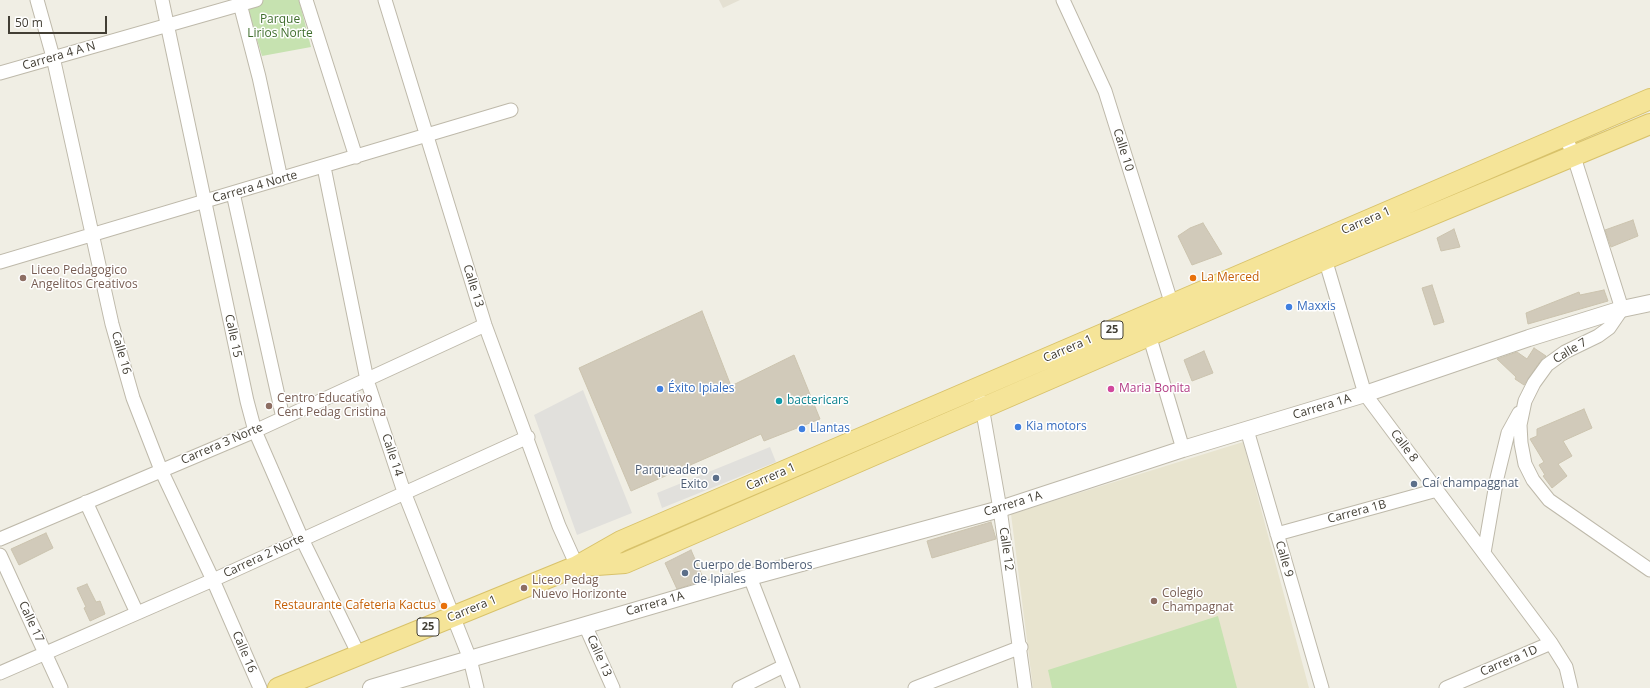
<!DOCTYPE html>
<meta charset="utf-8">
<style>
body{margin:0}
#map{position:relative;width:1650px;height:688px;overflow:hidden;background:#f0eee4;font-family:"Open Sans",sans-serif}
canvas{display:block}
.scale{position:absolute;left:8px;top:16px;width:99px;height:18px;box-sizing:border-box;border:2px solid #423e34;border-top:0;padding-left:5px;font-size:12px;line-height:14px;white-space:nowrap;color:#423e34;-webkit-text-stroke:3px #fff;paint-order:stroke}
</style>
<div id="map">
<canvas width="1650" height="688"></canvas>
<div class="scale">50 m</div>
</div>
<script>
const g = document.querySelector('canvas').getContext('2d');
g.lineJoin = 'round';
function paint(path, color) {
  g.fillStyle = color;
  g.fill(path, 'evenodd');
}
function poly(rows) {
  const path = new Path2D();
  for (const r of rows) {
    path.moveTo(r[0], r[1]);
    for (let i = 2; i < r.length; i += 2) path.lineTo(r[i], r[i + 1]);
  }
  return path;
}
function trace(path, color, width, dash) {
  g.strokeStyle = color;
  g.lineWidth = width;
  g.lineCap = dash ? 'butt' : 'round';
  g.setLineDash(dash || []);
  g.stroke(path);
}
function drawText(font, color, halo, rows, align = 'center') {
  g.font = font + ' "Open Sans",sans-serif';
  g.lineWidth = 3;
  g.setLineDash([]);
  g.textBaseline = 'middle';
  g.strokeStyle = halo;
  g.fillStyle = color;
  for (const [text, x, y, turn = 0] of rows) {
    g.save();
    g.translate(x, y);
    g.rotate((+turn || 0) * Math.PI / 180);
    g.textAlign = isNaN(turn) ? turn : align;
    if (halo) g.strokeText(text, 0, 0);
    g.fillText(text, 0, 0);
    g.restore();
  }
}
paint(poly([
 [719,0,740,0,723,8]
]), '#e4e0d2');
paint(poly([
 [1243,442,1309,688,1033,688,1011,514]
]), '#e8e4cf');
paint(poly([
 [245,0,299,0,311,47,262,56],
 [1218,616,1237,688,1052,688,1048,670]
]), '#c6e2b0');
paint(poly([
 [583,390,632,513,577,535,534,415],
 [770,447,776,462,662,508,657,493]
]), '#e1e0dc');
const building = poly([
 [1633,220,1638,236,1611,247,1605,230,1633,220],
 [1203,223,1222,254,1192,265,1178,236,1190,228,1203,223],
 [1454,229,1460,247,1441,251,1437,238,1454,229],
 [1432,285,1444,322,1434,325,1422,288,1432,285],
 [1604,290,1608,301,1528,324,1526,313,1579,292,1580,295,1604,290],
 [702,311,731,386,794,355,820,419,764,441,761,434,631,491,579,368,702,311],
 [1534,348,1546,356,1541,360,1524,385,1515,379,1516,377,1497,359,1517,352,1527,359,1534,348],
 [1204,351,1213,373,1192,381,1184,360,1204,351],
 [1584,409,1592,428,1563,441,1572,456,1558,464,1567,476,1552,488,1543,476,1545,475,1539,465,1544,462,1530,439,1537,436,1537,429,1584,409],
 [991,522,996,539,932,558,927,541,991,522],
 [46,533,53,548,19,565,11,549,46,533],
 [691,550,704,580,677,589,665,563,691,550],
 [87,584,96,602,100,601,105,614,90,621,84,608,86,607,77,588,87,584]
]);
paint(building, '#d1caba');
trace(building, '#cbc3ae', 1);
const minor = poly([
 [37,0,53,57,112,324,133,398,161,470,213,580,260,688],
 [162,0,247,401,255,431,302,539,359,655],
 [239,0,259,77,281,179],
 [306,0,356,157],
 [385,0,485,325,559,526,577,566],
 [1063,0,1105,91,1172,305],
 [0,73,256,0],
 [1565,135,1574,157,1622,309,1609,328,1598,336,1565,352,1547,365,1534,383,1525,401,1520,425,1521,443,1525,464,1533,480,1549,500,1650,570],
 [324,167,367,380,404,492,470,659,477,688],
 [233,193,283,418],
 [1323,252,1365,394,1551,643,1566,667,1571,688],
 [0,262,511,110],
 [1147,328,1183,449],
 [981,401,1000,509,1025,688],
 [1247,430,1322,688],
 [86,502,137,613],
 [1277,534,1437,490],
 [0,539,255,431,485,325],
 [1484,553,1497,478,1508,433,1519,413],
 [0,555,61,688],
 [750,577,793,688],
 [585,625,613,688],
 [0,673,213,580,528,437],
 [739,688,784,666],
 [915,688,1021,647],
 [1446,688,1551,643]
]);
const tertiary = poly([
 [371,688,750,577,1000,509,1183,449,1365,394,1529,338,1622,309,1650,303]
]);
const primary = poly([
 [583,566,625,563,1326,259,1650,124],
 [278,688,577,566,621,541,1650,99]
]);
trace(minor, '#beb9aa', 15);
trace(tertiary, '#beb9aa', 18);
trace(primary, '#d8c26a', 22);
trace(minor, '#fff', 13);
trace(tertiary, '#fff', 16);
trace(primary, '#f5e498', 20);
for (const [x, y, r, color] of [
 [23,278,4,"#8d6e63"],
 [1193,278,4,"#e8710a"],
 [1289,307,4,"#3f7fe0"],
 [660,389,4,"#3f7fe0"],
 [1111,389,4,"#d1479c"],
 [779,401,4,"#0f9aa8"],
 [269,406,4,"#8d6e63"],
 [1018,427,4,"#3f7fe0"],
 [802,429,4,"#3f7fe0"],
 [716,478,4,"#5c6f8a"],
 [1414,484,4,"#5c6f8a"],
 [685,573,4,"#5c6f8a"],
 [524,588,4,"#8d6e63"],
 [1154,601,4,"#8d6e63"],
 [444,606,4,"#e8710a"]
]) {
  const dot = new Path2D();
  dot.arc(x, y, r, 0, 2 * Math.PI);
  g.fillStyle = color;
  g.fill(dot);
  trace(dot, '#fff', 1.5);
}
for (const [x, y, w] of [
 [1112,330,22],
 [428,627,22]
]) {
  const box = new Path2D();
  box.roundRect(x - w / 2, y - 9, w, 18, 3);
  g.fillStyle = '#fff';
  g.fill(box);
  trace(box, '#423e34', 1);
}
drawText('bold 11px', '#423e34', null, [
 ["25",1112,330],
 ["25",428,627]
]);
drawText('12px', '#3f6e2d', '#fff', [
 ["Parque",280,20],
 ["Lirios Norte",280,34]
]);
drawText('12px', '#423e34', '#fff', [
 ["Carrera 4 A N",59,56,-16],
 ["Calle 10",1123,150,73],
 ["Carrera 4 Norte",255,187,-16],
 ["Carrera 1",1366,221,-23],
 ["Calle 13",473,286,73],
 ["Calle 15",233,336,78],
 ["Carrera 1",1068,349,-23],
 ["Calle 7",1570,351,-31],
 ["Calle 16",121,353,74],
 ["Carrera 1A",1322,407,-17],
 ["Carrera 3 Norte",222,444,-23],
 ["Calle 8",1404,446,53],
 ["Calle 14",392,455,72],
 ["Carrera 1",771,477,-23],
 ["Carrera 1A",1013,504,-17],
 ["Carrera 1B",1357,512,-15],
 ["Calle 12",1006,549,82],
 ["Carrera 2 Norte",264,556,-25],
 ["Calle 9",1284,559,74],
 ["Carrera 1A",655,604,-16],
 ["Carrera 1",472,609,-22],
 ["Calle 17",31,622,65],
 ["Calle 16",244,652,67],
 ["Calle 13",599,656,66],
 ["Carrera 1D",1509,661,-23]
]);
drawText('12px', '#785e54', '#fff', [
 ["Liceo Pedagogico",31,271],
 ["Angelitos Creativos",31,285],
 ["Centro Educativo",277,399],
 ["Cent Pedag Cristina",277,413],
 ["Liceo Pedag",532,581],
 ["Nuevo Horizonte",532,595],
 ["Colegio",1162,594],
 ["Champagnat",1162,608]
], 'left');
drawText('12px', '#c56008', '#fff', [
 ["La Merced",1201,278],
 ["Restaurante Cafeteria Kactus",436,606,"right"]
], 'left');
drawText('12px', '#366cbe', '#fff', [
 ["Maxxis",1297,307],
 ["Éxito Ipiales",668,389],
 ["Kia motors",1026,427],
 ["Llantas",810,429]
], 'left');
drawText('12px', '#b23c85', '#fff', [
 ["Maria Bonita",1119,389]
], 'left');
drawText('12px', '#0d838f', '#fff', [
 ["bactericars",787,401]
], 'left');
drawText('12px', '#4e5e75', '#fff', [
 ["Parqueadero",708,471,"right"],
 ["Exito",708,485,"right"],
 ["Caí champaggnat",1422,484],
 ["Cuerpo de Bomberos",693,566],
 ["de Ipiales",693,580]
], 'left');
</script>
